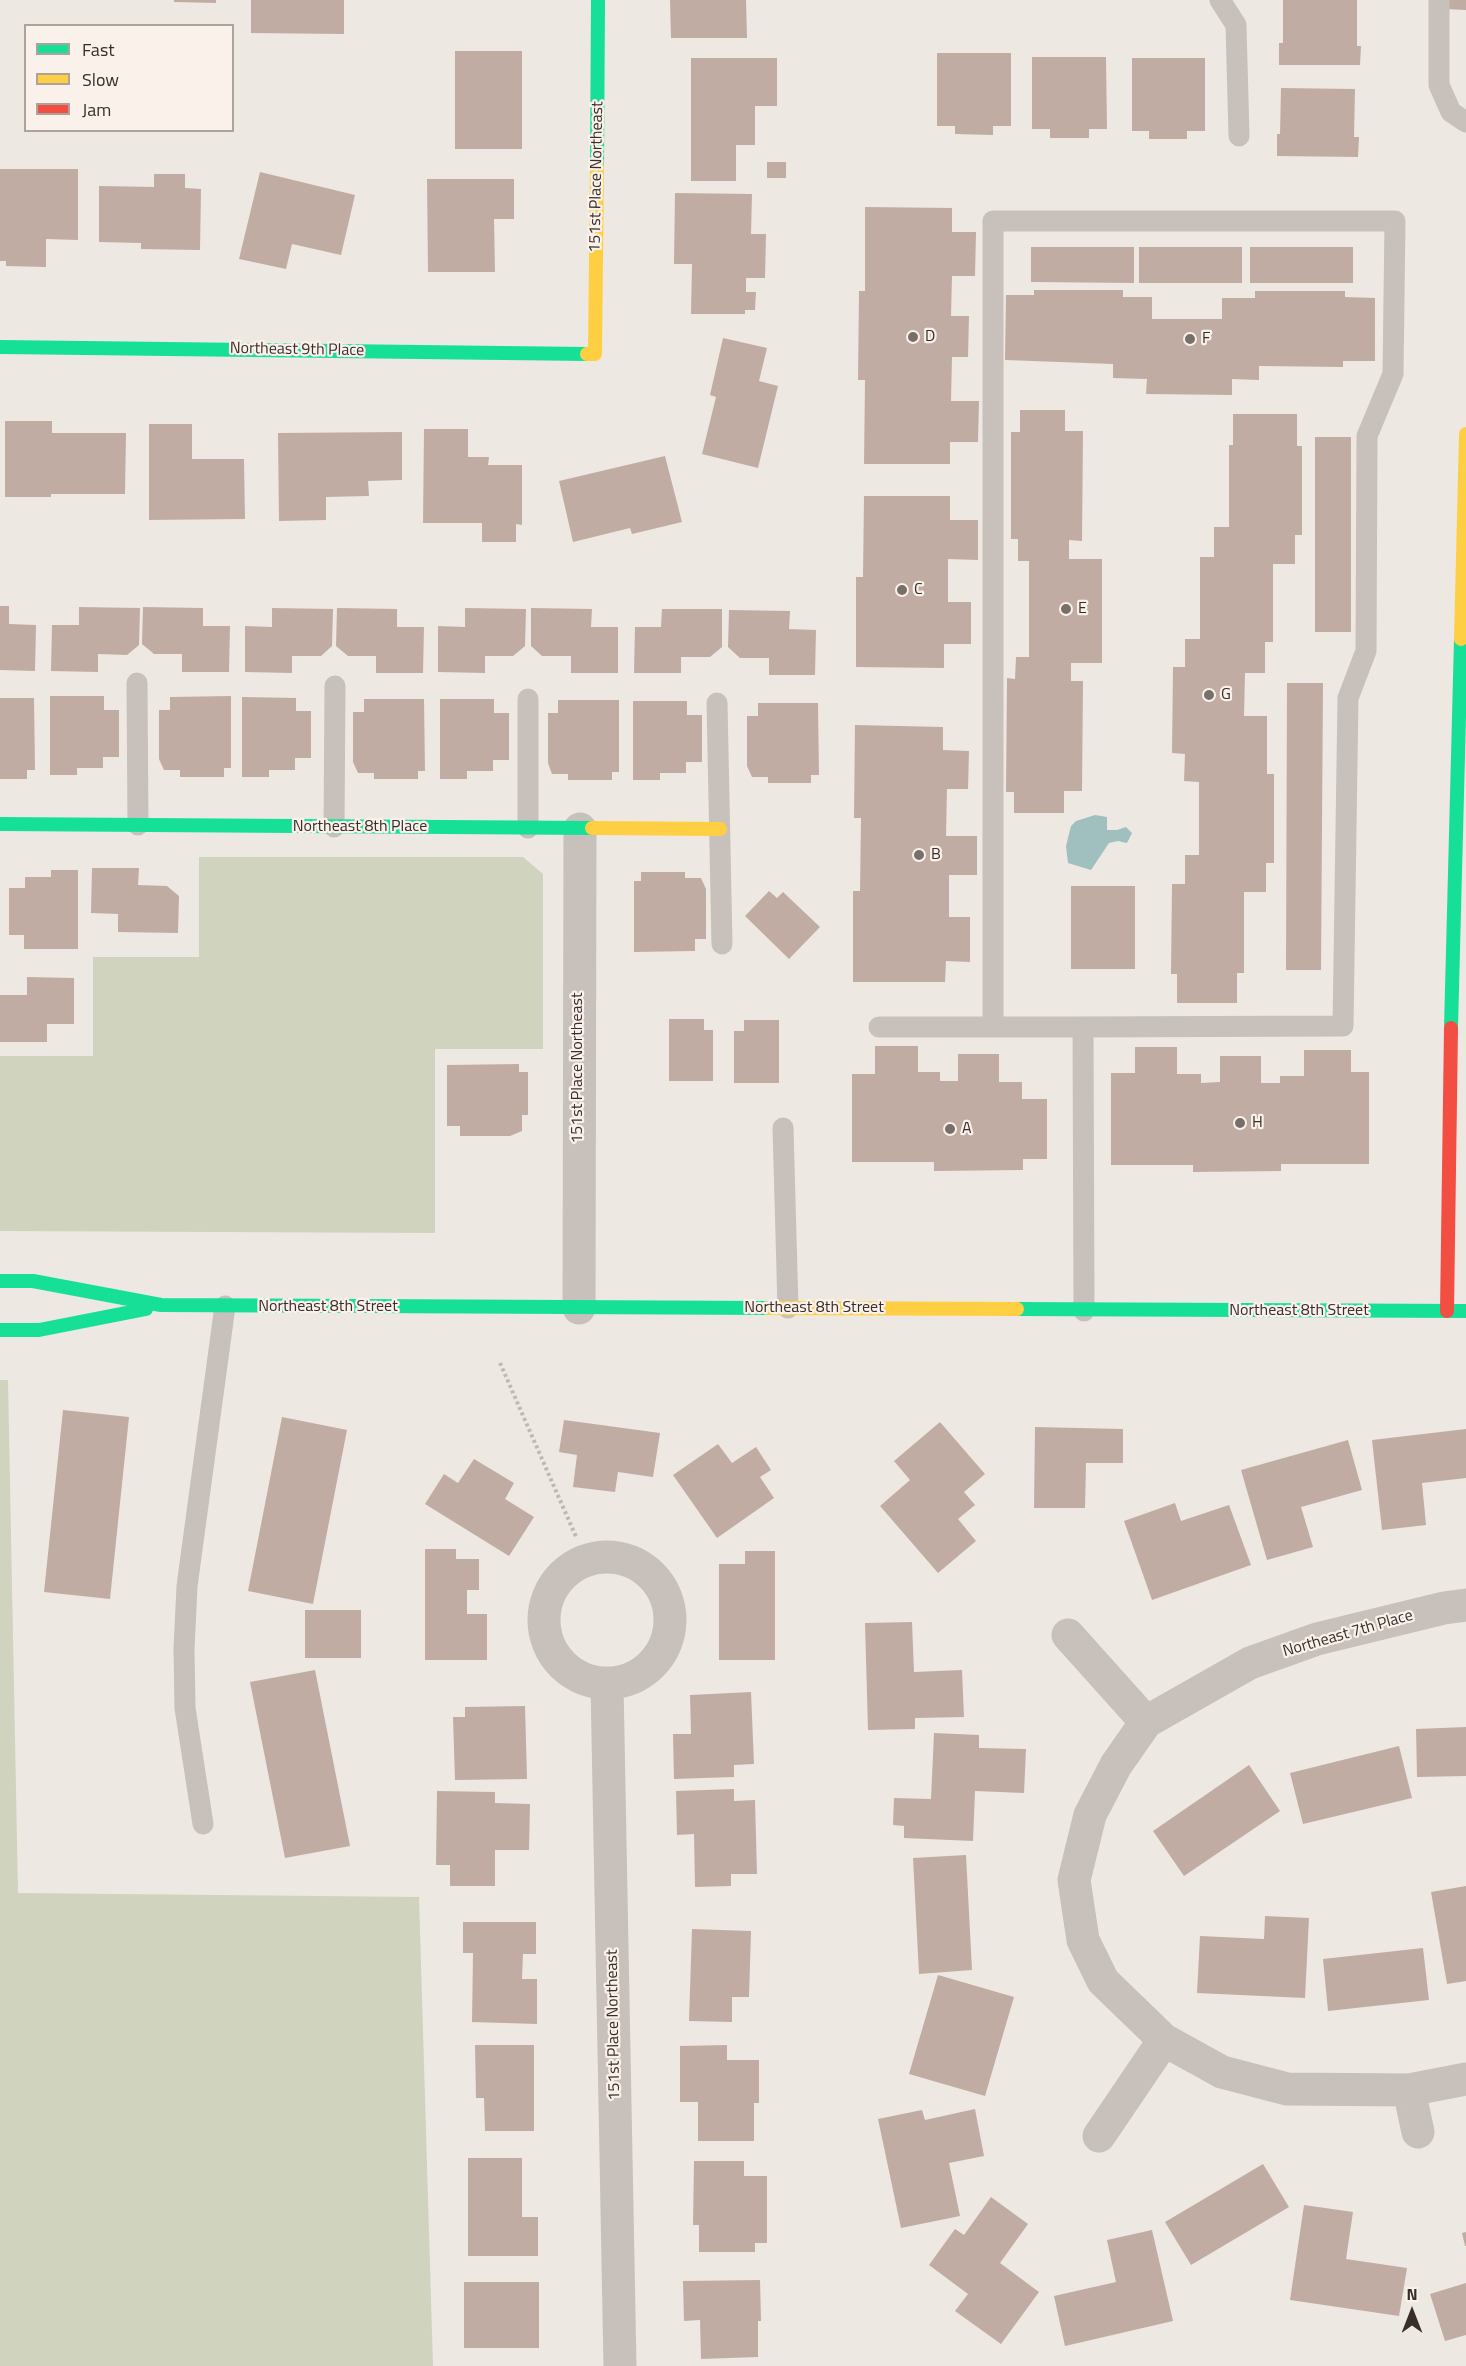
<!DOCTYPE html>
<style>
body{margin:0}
#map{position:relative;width:1466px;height:2366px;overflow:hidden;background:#eee8e2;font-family:"Titillium Web",sans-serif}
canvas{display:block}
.legend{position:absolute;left:24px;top:24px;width:210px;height:108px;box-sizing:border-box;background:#faf2ea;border:2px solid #aca39d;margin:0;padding:8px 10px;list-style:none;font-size:18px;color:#382d29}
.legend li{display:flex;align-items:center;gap:12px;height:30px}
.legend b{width:30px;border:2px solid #aca39d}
.north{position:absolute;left:1382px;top:2282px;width:60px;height:60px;-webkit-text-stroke:4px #faf2ea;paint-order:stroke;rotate:0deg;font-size:16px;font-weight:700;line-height:24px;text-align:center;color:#382d29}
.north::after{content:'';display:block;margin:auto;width:21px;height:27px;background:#382d29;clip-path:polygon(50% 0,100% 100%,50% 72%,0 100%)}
</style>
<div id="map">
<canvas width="1466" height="2366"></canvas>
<ul class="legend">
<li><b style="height:8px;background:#16e098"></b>Fast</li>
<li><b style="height:8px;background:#ffcf43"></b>Slow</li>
<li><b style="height:8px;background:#f24e42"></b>Jam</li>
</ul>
<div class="north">N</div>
</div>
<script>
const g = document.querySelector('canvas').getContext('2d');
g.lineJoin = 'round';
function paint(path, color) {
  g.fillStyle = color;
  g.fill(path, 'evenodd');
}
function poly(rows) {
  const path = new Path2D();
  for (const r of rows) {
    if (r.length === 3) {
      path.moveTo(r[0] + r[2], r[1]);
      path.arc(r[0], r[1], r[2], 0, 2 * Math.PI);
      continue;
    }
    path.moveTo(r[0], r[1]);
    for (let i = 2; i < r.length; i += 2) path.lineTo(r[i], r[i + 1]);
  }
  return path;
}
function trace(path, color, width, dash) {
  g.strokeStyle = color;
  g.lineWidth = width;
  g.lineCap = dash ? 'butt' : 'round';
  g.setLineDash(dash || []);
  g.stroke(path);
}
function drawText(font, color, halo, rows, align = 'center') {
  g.font = font + ' "Titillium Web",sans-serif';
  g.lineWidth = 4.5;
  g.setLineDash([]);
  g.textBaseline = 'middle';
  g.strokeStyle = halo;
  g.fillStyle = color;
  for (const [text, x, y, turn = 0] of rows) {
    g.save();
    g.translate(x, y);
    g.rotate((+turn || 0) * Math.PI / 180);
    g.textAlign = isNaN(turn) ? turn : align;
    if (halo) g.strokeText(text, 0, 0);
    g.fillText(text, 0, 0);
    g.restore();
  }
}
paint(poly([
 [199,857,523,857,543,874,543,1049,435,1049,435,1233,0,1231,0,1056,93,1056,93,957,199,957],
 [0,1380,8,1380,18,1893,419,1897,433,2366,0,2366]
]), '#d0d3bd');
paint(poly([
 [1095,815,1107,817,1107,830,1117,830,1126,827,1132,833,1127,843,1118,841,1109,843,1091,870,1068,863,1066,846,1071,826,1076,821]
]), '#9fc0be');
paint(poly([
 [174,0,216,0,216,3,174,2],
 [251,0,344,0,344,34,251,33],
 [670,0,746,0,747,38,671,38],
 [1283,0,1357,0,1357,46,1361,46,1360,65,1279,65,1279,43,1283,43],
 [1446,0,1466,0,1466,10,1446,9],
 [455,51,522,51,522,149,455,149],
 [937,53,1011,53,1011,126,993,126,993,135,955,134,955,126,937,126],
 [1032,57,1106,57,1107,129,1089,129,1089,138,1050,138,1050,129,1032,129],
 [691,58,777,58,777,106,755,106,755,145,736,145,736,181,691,181],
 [1132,58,1205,58,1205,131,1187,131,1187,139,1149,139,1149,131,1132,131],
 [1281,88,1355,89,1354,137,1359,137,1358,157,1277,156,1277,134,1280,134],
 [767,162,786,162,786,178,767,178],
 [0,169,78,169,78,240,46,239,46,267,6,266,6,261,0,261],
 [260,172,355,195,341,255,292,244,286,269,239,259],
 [154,174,185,174,185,188,201,189,200,250,141,249,141,243,99,242,99,186,154,187],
 [427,179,514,179,514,219,494,219,495,272,428,272],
 [675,193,752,194,751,234,766,234,765,278,746,278,746,292,756,292,755,310,745,310,745,314,691,314,692,264,674,264],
 [865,207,952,208,952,232,976,232,975,276,952,276,951,316,969,316,968,357,952,357,951,401,979,401,978,442,950,442,950,464,864,464,865,380,858,380,859,291,865,291],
 [1031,247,1134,247,1134,283,1031,282],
 [1139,247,1242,247,1242,283,1139,283],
 [1250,247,1353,247,1353,283,1250,283],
 [1034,290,1123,290,1123,297,1152,297,1152,319,1222,319,1222,298,1255,298,1255,291,1345,291,1345,297,1375,298,1375,361,1343,361,1343,367,1259,366,1259,380,1232,379,1232,395,1146,394,1147,379,1113,378,1113,364,1005,360,1006,295,1034,295],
 [723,338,767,348,759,381,778,386,758,468,702,454,716,397,710,395],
 [1020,410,1065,410,1065,431,1083,431,1082,541,1069,540,1069,559,1102,559,1102,663,1071,663,1071,681,1083,681,1082,791,1064,791,1064,813,1014,813,1014,792,1006,792,1007,678,1015,679,1016,657,1029,657,1029,561,1018,561,1018,539,1011,539,1011,432,1020,432],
 [1233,414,1297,414,1297,446,1302,446,1302,535,1295,535,1295,564,1273,564,1273,642,1265,642,1265,673,1245,673,1244,716,1267,716,1267,774,1274,774,1274,863,1266,863,1266,892,1244,892,1244,973,1237,973,1237,1003,1177,1003,1177,974,1171,974,1172,884,1185,884,1185,855,1199,855,1199,782,1184,781,1185,754,1172,753,1173,667,1185,667,1185,639,1200,639,1200,557,1214,557,1214,527,1229,527,1229,445,1233,445],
 [5,421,52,421,52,433,126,433,125,494,51,494,51,497,5,497],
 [149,424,192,424,192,459,244,459,245,519,149,520],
 [424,429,468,429,468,457,489,457,488,465,522,465,522,525,516,524,516,542,482,542,482,523,423,523],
 [402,432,402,480,368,481,369,496,326,497,326,520,279,521,278,433],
 [1315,437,1351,437,1351,632,1315,632],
 [665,456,682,522,632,534,630,528,573,542,559,481],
 [864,496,950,496,950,520,978,520,978,560,948,559,948,602,971,602,971,644,944,644,944,668,856,667,856,577,863,577],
 [0,606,9,606,9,624,36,625,35,671,0,670],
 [79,607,140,608,139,645,127,655,98,654,98,672,51,671,52,625,79,625],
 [143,607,203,608,203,626,230,626,229,672,182,672,182,654,154,654,142,644],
 [272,608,333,609,332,646,321,656,292,656,292,673,245,672,245,626,272,627],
 [337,608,397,609,397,627,424,627,423,673,376,673,376,656,348,656,336,646],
 [465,608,526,609,525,646,513,656,485,656,485,673,438,672,438,626,465,627],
 [531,608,592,609,591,627,618,627,618,673,571,673,571,656,542,656,531,646],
 [662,609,722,609,722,647,710,657,681,657,681,673,634,673,635,627,661,627],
 [729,610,790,611,789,629,816,630,815,675,769,675,769,658,740,658,728,647],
 [1287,683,1323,683,1321,970,1286,970],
 [50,696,104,696,104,710,119,710,119,757,103,757,103,768,77,768,77,775,50,775],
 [231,696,231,768,224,768,224,777,180,777,180,770,164,770,159,759,159,710,170,710,170,697],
 [242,697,296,698,296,711,311,711,311,758,295,758,295,770,269,770,269,777,242,777],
 [0,698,34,698,35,770,27,770,27,779,0,779],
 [364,699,424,699,425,771,418,771,418,779,374,779,374,773,358,773,353,762,353,712,364,712],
 [440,699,494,699,494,713,509,713,509,760,493,760,493,771,467,771,467,779,440,779],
 [558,700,619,700,619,772,612,772,612,780,568,780,568,774,552,774,548,763,548,713,558,713],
 [633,701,687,701,687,715,702,715,702,762,686,762,686,773,660,773,660,780,633,780],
 [758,703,818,703,819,775,811,775,811,783,768,783,768,777,752,777,747,766,747,716,758,716],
 [855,725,943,727,943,750,969,751,968,789,947,789,946,836,977,836,977,875,949,875,949,917,970,917,970,962,946,961,945,982,853,982,853,891,860,891,861,818,854,818],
 [92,868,139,868,138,885,167,886,179,896,178,933,118,932,118,914,91,913],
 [51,870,78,870,78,949,24,949,24,935,9,935,9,888,25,888,25,877,51,877],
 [641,872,685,872,685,878,701,878,706,889,706,939,695,939,695,951,634,952,634,881,641,881],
 [1071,886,1135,886,1135,969,1071,969],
 [769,891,777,898,783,892,820,927,789,959,745,916],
 [27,977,74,978,74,1024,47,1024,47,1042,0,1042,0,995,27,995],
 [669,1019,704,1019,704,1030,713,1030,713,1081,669,1081],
 [744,1020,779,1020,779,1083,734,1083,734,1031,744,1031],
 [875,1046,918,1046,918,1072,940,1072,940,1081,958,1081,958,1054,999,1054,999,1082,1022,1082,1022,1099,1047,1099,1047,1159,1023,1159,1023,1170,934,1171,934,1162,852,1162,852,1074,875,1074],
 [1135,1047,1177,1047,1177,1074,1201,1074,1201,1083,1220,1082,1220,1056,1261,1056,1261,1083,1280,1083,1280,1076,1304,1076,1304,1050,1351,1050,1351,1072,1369,1072,1369,1164,1281,1164,1281,1171,1193,1172,1193,1165,1111,1165,1111,1073,1135,1073],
 [519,1064,519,1072,528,1072,528,1115,522,1115,522,1131,510,1136,460,1136,460,1126,447,1126,447,1065],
 [63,1410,129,1417,110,1599,44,1592],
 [282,1417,347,1430,313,1604,248,1591],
 [564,1420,660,1433,653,1477,618,1472,615,1492,573,1487,577,1455,559,1452],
 [940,1422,985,1474,964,1492,975,1505,958,1519,976,1541,938,1573,880,1506,910,1480,894,1461],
 [1035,1427,1123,1429,1123,1463,1086,1463,1085,1508,1034,1508],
 [1466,1429,1466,1478,1422,1483,1426,1525,1382,1530,1372,1440],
 [1348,1440,1362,1490,1301,1507,1313,1547,1267,1560,1241,1470],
 [718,1444,732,1463,756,1447,771,1470,760,1477,774,1498,717,1538,673,1475],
 [474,1459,514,1483,505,1499,534,1517,509,1556,425,1504,444,1474,458,1483],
 [1175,1503,1181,1521,1229,1505,1251,1565,1152,1600,1124,1521],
 [425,1549,456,1549,456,1559,479,1559,479,1590,467,1590,467,1614,487,1614,487,1660,425,1660],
 [745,1551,775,1551,775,1660,719,1660,719,1564,745,1564],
 [305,1610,361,1610,361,1658,305,1658],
 [912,1622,914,1672,962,1670,964,1717,915,1718,915,1729,868,1730,865,1623],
 [315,1670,350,1846,285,1858,250,1682],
 [751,1692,754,1764,734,1765,734,1777,674,1779,673,1734,691,1734,690,1695],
 [525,1706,527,1779,455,1780,453,1717,465,1717,465,1707],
 [1466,1727,1466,1776,1417,1777,1416,1729],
 [934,1733,979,1735,979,1748,1026,1749,1024,1793,975,1791,973,1841,904,1838,904,1826,893,1825,894,1798,931,1799],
 [1399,1746,1412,1798,1303,1824,1290,1773],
 [1249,1765,1280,1811,1184,1876,1153,1831],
 [734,1789,734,1801,755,1800,757,1874,731,1874,731,1886,695,1887,694,1834,677,1835,676,1791],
 [437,1791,495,1792,495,1803,530,1804,529,1850,495,1850,495,1886,450,1886,450,1865,436,1865],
 [966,1855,972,1970,919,1974,913,1858],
 [1466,1886,1466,1981,1447,1984,1431,1892],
 [1265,1916,1309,1918,1305,1998,1197,1993,1200,1936,1264,1939],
 [463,1922,536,1922,536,1954,523,1954,522,1979,537,1979,537,2024,472,2022,473,1953,463,1953],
 [692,1929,751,1931,749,1997,732,1997,732,2022,689,2021],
 [1423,1948,1429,2000,1328,2011,1323,1959],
 [938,1975,1014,1997,985,2096,909,2074],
 [475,2045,534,2045,534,2131,485,2131,484,2098,476,2098],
 [727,2045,727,2060,759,2060,759,2103,754,2103,754,2141,698,2141,698,2102,680,2102,680,2046],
 [975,2109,984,2156,949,2163,960,2216,901,2228,878,2119,922,2110,925,2120],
 [468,2158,522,2158,522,2217,538,2217,538,2256,468,2256],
 [694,2161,744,2161,744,2176,767,2176,767,2243,755,2243,755,2252,699,2252,699,2225,693,2225],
 [1263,2164,1289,2207,1191,2265,1165,2222],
 [991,2197,1028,2224,1000,2263,1039,2292,1001,2344,955,2311,968,2294,929,2265,955,2229,964,2235],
 [1304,2205,1353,2212,1346,2259,1407,2268,1399,2316,1290,2300],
 [1152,2230,1173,2321,1065,2346,1054,2296,1116,2282,1107,2240],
 [1466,2232,1466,2246,1465,2246,1462,2233],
 [760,2280,761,2321,758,2321,758,2357,701,2359,700,2320,684,2321,683,2281],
 [464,2282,539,2282,539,2348,464,2348],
 [1466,2283,1466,2335,1445,2341,1430,2294]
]), '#c1aca4');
trace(poly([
 [500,1363,577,1539]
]), '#bfb8b4', 4, [3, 3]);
trace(poly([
 [1220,0,1236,25,1239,136],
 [1439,0,1439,85,1451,112,1466,122],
 [137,683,138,825],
 [528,699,528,828],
 [717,703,722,944],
 [334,827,335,686],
 [879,1027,1083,1027,1343,1026,1348,698,1366,651,1367,436,1393,374,1395,221,993,221,993,1027],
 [1083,1027,1084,1311],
 [783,1128,788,1308],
 [203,1824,185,1708,184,1649,187,1586,225,1306]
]), '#c7c0bb', 21);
trace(poly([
 [579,1308,580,829],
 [607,1620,63],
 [1068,1635,1146,1722,1250,1663,1317,1639,1444,1608,1466,1605],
 [607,1684,620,2366],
 [1146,1722,1116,1765,1090,1815,1074,1880,1083,1940,1103,1981,1164,2040,1222,2072,1287,2089,1409,2090,1466,2079],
 [1409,2090,1418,2132],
 [1099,2136,1164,2040]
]), '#c7c0bb', 33);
trace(poly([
 [597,166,598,0],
 [0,347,587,354],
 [0,824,592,828],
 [1451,1028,1461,639],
 [0,1281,33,1281,161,1305,768,1308],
 [1017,1309,1466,1311],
 [0,1330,39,1330,146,1309]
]), '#16e098', 14);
trace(poly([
 [587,354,595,354,597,166],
 [1461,639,1466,434],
 [592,828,720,829],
 [768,1308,1017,1309]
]), '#ffcf43', 14);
trace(poly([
 [1447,1311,1451,1028]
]), '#f24e42', 14);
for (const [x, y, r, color] of [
 [913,337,6,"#786e6a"],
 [1190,339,6,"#786e6a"],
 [902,590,6,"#786e6a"],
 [1066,609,6,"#786e6a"],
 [1209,695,6,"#786e6a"],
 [919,855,6,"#786e6a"],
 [1240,1123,6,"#786e6a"],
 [950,1129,6,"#786e6a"]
]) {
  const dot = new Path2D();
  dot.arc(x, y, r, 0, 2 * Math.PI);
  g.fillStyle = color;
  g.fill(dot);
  trace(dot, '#faf2ea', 2);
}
drawText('16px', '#382d29', '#faf2ea', [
 ["151st Place Northeast",597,177,-89],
 ["Northeast 9th Place",297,350,1],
 ["Northeast 8th Place",360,827],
 ["151st Place Northeast",578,1068,-90],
 ["Northeast 8th Street",328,1307],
 ["Northeast 8th Street",814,1308],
 ["Northeast 8th Street",1299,1311],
 ["Northeast 7th Place",1348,1634,-16],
 ["151st Place Northeast",614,2025,-91]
]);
drawText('16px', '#382d29', '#faf2ea', [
 ["D",925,337],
 ["F",1202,339],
 ["C",914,590],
 ["E",1078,609],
 ["G",1221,695],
 ["B",931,855],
 ["H",1252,1123],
 ["A",962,1129]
], 'left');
</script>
